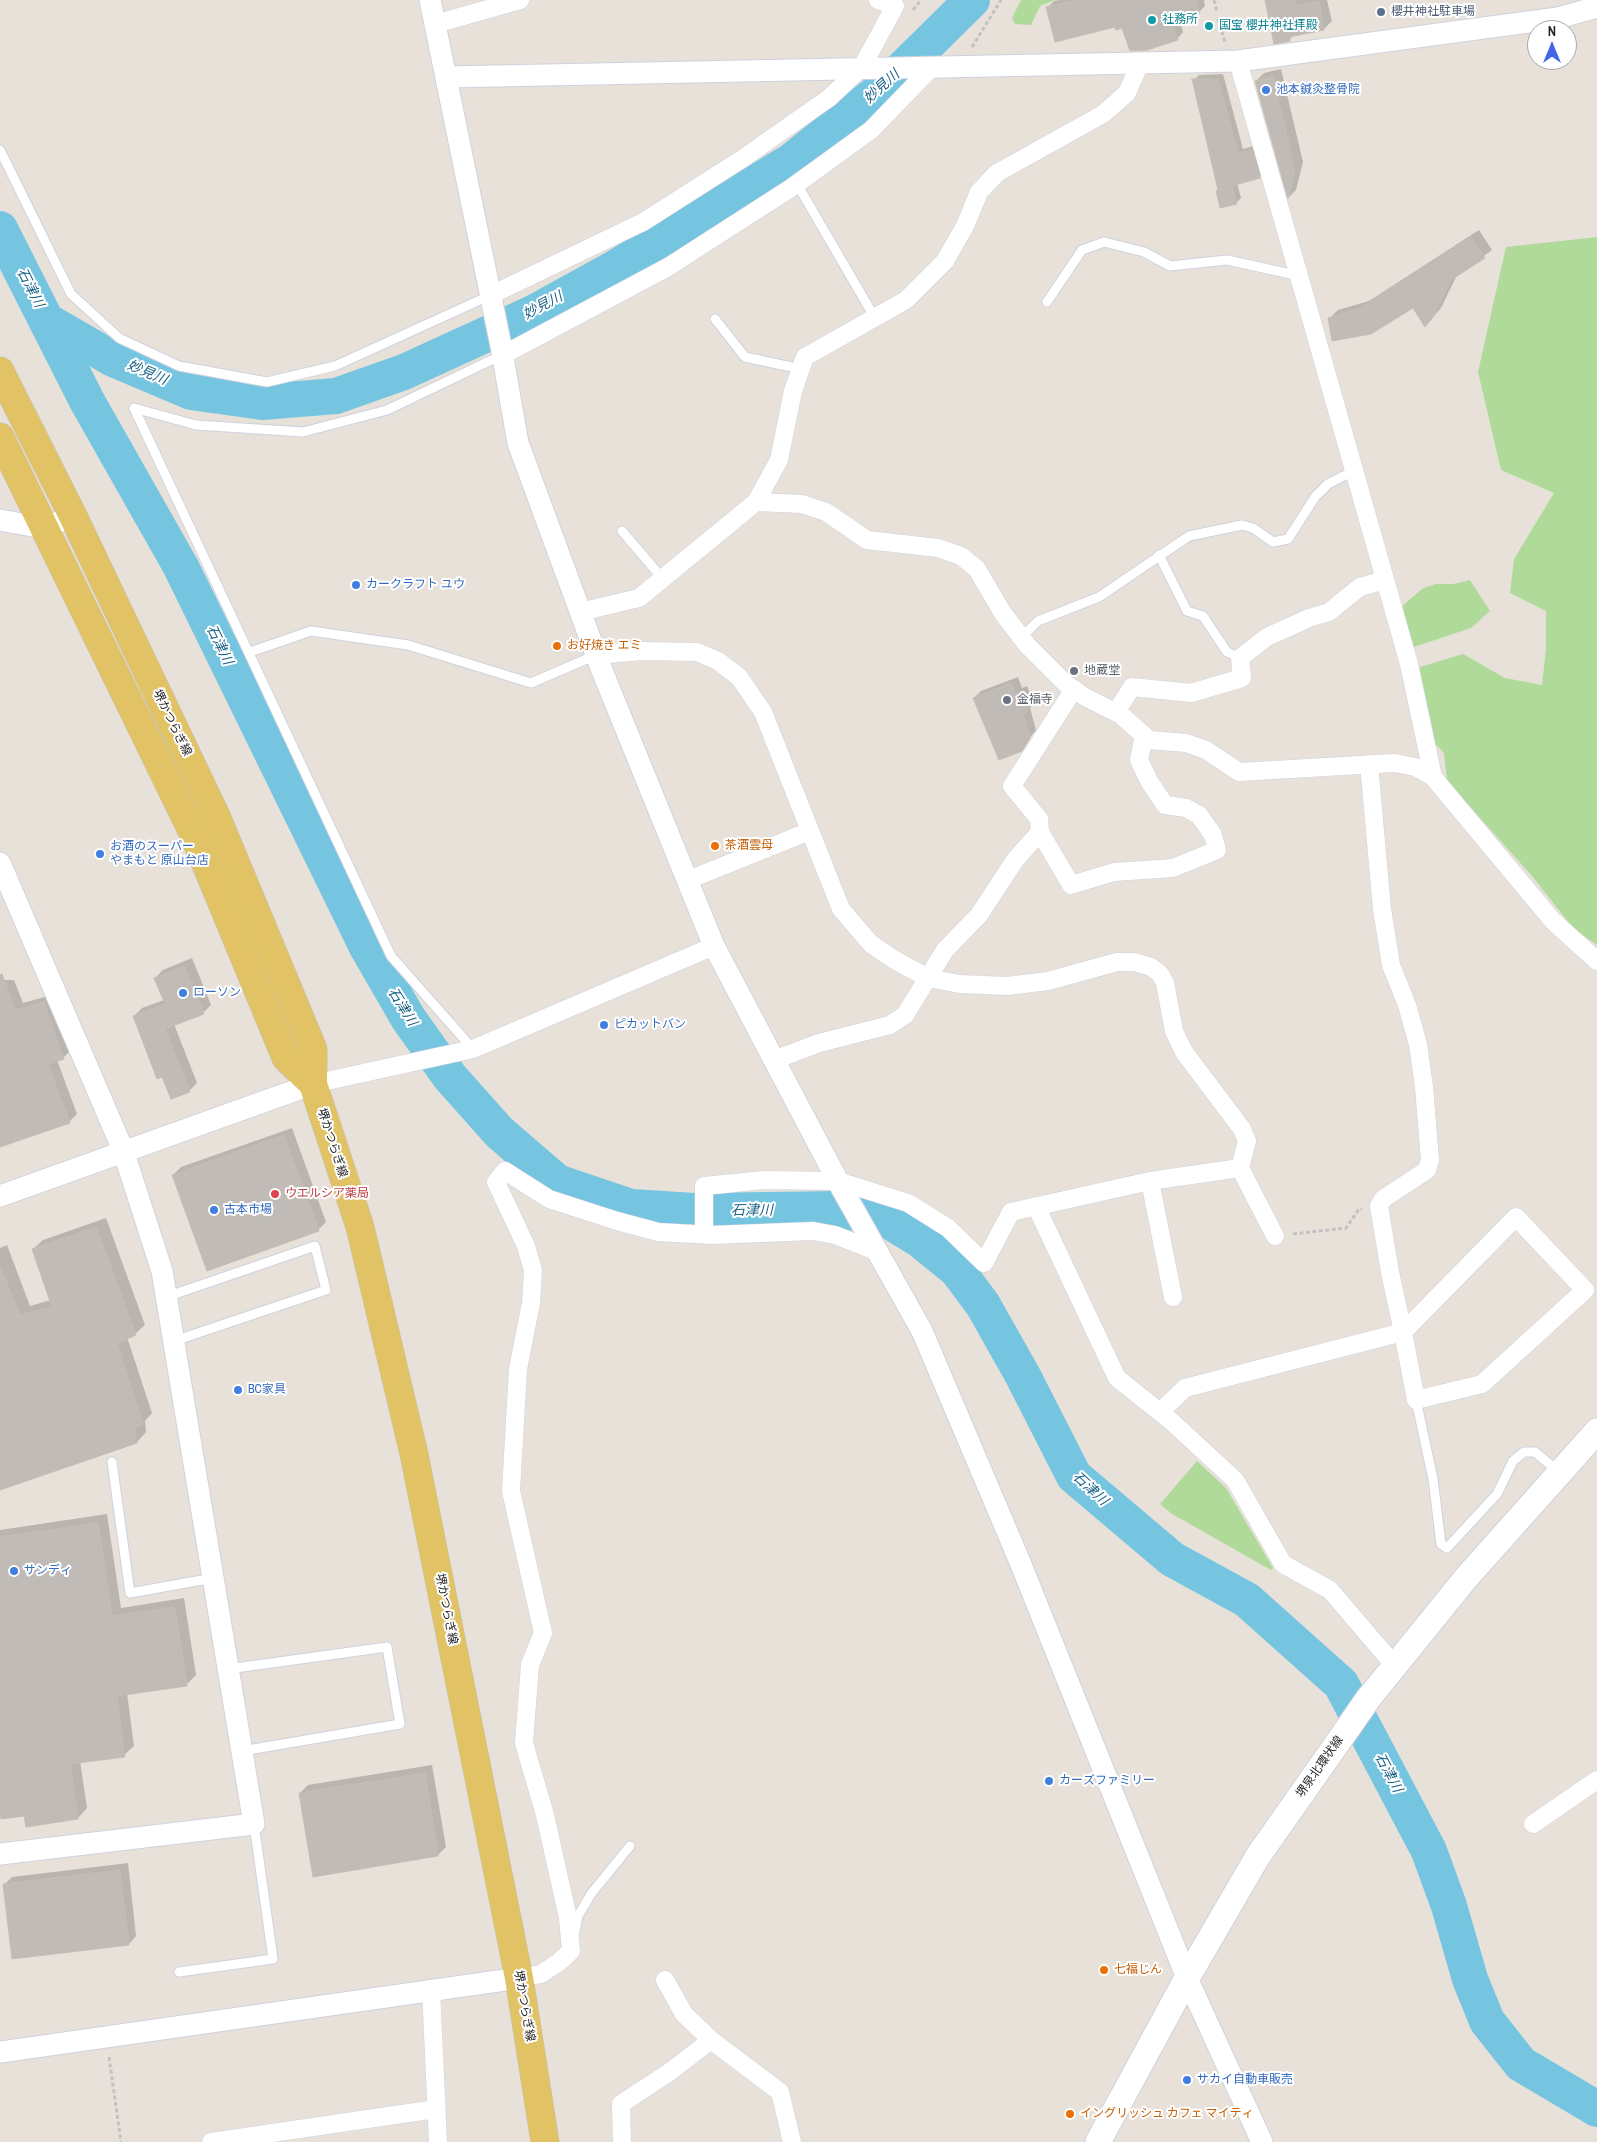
<!DOCTYPE html>
<meta charset="utf-8">
<style>
body{margin:0}
#map{position:relative;width:1597px;height:2142px;overflow:hidden;background:#e8e1d9;font-family:"Archivo Narrow",sans-serif}
canvas{display:block}
.north{position:absolute;left:1527px;top:20px;width:50px;height:50px;box-sizing:border-box;background:#fff;border:1px solid #a8a8a8;border-radius:50%;rotate:0deg;font-size:14px;font-weight:700;line-height:20px;text-align:center;color:#262626}
.north::after{content:'';display:block;margin:auto;width:18px;height:22px;background:#4766e7;clip-path:polygon(50% 0,100% 100%,50% 72%,0 100%)}
</style>
<div id="map">
<canvas width="1597" height="2142"></canvas>
<div class="north">N</div>
</div>
<script>
const g = document.querySelector('canvas').getContext('2d');
g.lineJoin = 'round';
function paint(path, color) {
  g.fillStyle = color;
  g.fill(path, 'evenodd');
}
function poly(rows) {
  const path = new Path2D();
  for (const r of rows) {
    path.moveTo(r[0], r[1]);
    for (let i = 2; i < r.length; i += 2) path.lineTo(r[i], r[i + 1]);
  }
  return path;
}
function trace(path, color, width, dash) {
  g.strokeStyle = color;
  g.lineWidth = width;
  g.lineCap = dash ? 'butt' : 'round';
  g.setLineDash(dash || []);
  g.stroke(path);
}
function drawText(font, color, halo, rows, align = 'center') {
  g.font = font + ' "Archivo Narrow","Noto Sans JP",sans-serif';
  g.lineWidth = 4;
  g.setLineDash([]);
  g.textBaseline = 'middle';
  g.strokeStyle = halo;
  g.fillStyle = color;
  for (const [text, x, y, turn = 0] of rows) {
    g.save();
    g.translate(x, y);
    g.rotate((+turn || 0) * Math.PI / 180);
    g.textAlign = isNaN(turn) ? turn : align;
    if (halo) g.strokeText(text, 0, 0);
    g.fillText(text, 0, 0);
    g.restore();
  }
}
paint(poly([
 [1021,0,1055,0,1040,6,1031,25,1015,24,1012,18],
 [1597,237,1597,945,1573,928,1532,876,1447,781,1444,753,1429,737,1416,671,1420,667,1463,654,1505,678,1542,685,1546,649,1546,611,1510,593,1514,559,1554,493,1501,470,1478,372,1506,247],
 [1470,580,1490,611,1471,628,1411,648,1400,608,1422,589,1435,584,1453,584],
 [1197,1461,1226,1488,1273,1568,1271,1570,1172,1514,1160,1504]
]), '#b0da9a');
paint(poly([
 [1059,0,1204,0,1205,6,1199,12,1179,19,1183,32,1177,39,1116,26,1047,8,1054,1],
 [1267,0,1327,0,1332,21,1324,29,1294,35,1289,40],
 [1281,69,1303,162,1296,190,1289,197,1256,81,1264,73],
 [1223,74,1243,149,1257,145,1265,172,1260,177,1237,183,1241,198,1236,203,1217,191,1219,189,1194,80,1199,75],
 [1479,230,1492,250,1457,275,1441,308,1426,325,1414,306,1330,318,1338,310,1369,301],
 [1018,677,1022,688,1027,686,1034,703,1030,708,1036,730,1021,749,974,698,981,691],
 [192,958,211,1005,203,1013,174,1024,197,1083,189,1091,163,1076,134,1016,142,1008,164,1000,155,978,163,970],
 [0,980,14,980,23,1003,52,995,71,1050,63,1058,57,1060,77,1114,69,1122,0,1146],
 [292,1128,326,1222,318,1230,173,1175,181,1167],
 [106,1218,145,1325,135,1334,127,1337,152,1413,145,1421,146,1432,137,1442,0,1489,0,1248,7,1245,30,1306,51,1300,33,1249,43,1240],
 [107,1514,121,1608,184,1598,196,1675,186,1685,127,1693,134,1746,124,1755,80,1761,87,1808,78,1818,25,1815,0,1802,0,1530],
 [432,1765,446,1847,438,1855,300,1793,308,1785],
 [128,1863,136,1936,129,1944,4,1885,12,1877]
]), '#0003');
trace(poly([
 [0,229,87,401,181,567,367,947,408,1018,450,1077,499,1132,557,1182,631,1207,694,1211,837,1209,889,1221,920,1240,957,1270,983,1305,1023,1376,1074,1476,1172,1559,1247,1600,1341,1684,1429,1851,1449,1906,1470,1979,1487,2021,1521,2064,1597,2109],
 [49,322,113,359,191,392,262,402,336,396,404,372,535,312,615,268,790,162,884,87,972,0]
]), '#75c5e1', 36);
const building = poly([
 [1075,0,1196,0,1200,13,1172,23,1178,40,1147,50,1130,51,1122,28,1116,30,1115,27,1055,42,1046,7,1075,0],
 [1265,0,1295,0,1296,5,1319,1,1324,30,1289,37,1290,41,1274,44,1265,0],
 [1273,76,1295,171,1288,199,1255,81,1273,76],
 [1192,79,1218,79,1238,153,1252,149,1260,178,1218,190,1192,79],
 [1232,187,1237,204,1220,208,1216,191,1232,187],
 [1471,237,1485,258,1451,280,1433,317,1425,327,1413,308,1371,334,1332,341,1328,318,1360,308,1471,237],
 [1011,683,1015,694,1020,692,1028,712,1023,714,1030,738,1022,751,999,760,973,698,1011,683],
 [184,966,204,1014,165,1029,190,1092,171,1099,162,1077,157,1079,133,1016,165,1004,154,978,184,966],
 [2,974,15,1010,44,1002,64,1059,48,1064,70,1123,0,1147,0,975,2,974],
 [284,1135,319,1231,207,1271,172,1175,284,1135],
 [96,1227,136,1335,117,1343,143,1424,135,1428,137,1443,0,1490,0,1266,20,1315,52,1307,32,1249,96,1227],
 [98,1523,112,1616,175,1607,187,1686,117,1696,125,1757,70,1764,78,1819,26,1827,24,1816,1,1819,0,1811,0,1537,98,1523],
 [425,1773,438,1856,313,1877,299,1793,425,1773],
 [120,1870,129,1945,12,1959,3,1884,120,1870]
]);
paint(building, '#c0bbb6');
trace(building, '#c3bdb3', 1);
const service = poly([
 [0,150,71,294,119,338,179,366,267,382,335,366,491,295],
 [797,184,875,318],
 [1047,302,1082,250,1104,242,1144,252,1170,266,1227,260,1300,276],
 [715,319,745,357,801,369],
 [622,531,663,579],
 [1159,555,1187,611,1203,616,1227,652,1240,658],
 [1022,637,1038,621,1099,597,1189,536,1242,525,1253,528,1273,542,1288,539,1315,497,1328,484,1355,470],
 [250,652,311,631,408,645,531,683,596,655],
 [473,1049,391,956,134,408,196,425,303,432,387,410,502,355],
 [166,1297,315,1246,326,1290,174,1341],
 [1416,1400,1433,1479,1441,1544,1447,1548,1497,1494,1513,1461,1524,1452,1535,1452,1559,1472],
 [112,1462,130,1593,213,1578],
 [228,1669,387,1647,400,1724,242,1751],
 [575,1931,578,1916,591,1894,630,1846],
 [179,1972,273,1959,254,1824]
]);
const minor = poly([
 [435,24,520,0],
 [1238,61,1409,664,1433,777],
 [491,295,643,222,742,159,829,98,862,67,895,6,878,0],
 [503,355,668,267,791,188,871,130,932,67],
 [756,502,802,504,826,512,867,540,938,548,961,556,977,569,1002,612,1027,645,1065,683,1085,697,1121,715,1149,740,1186,743,1206,750,1239,772,1395,763,1415,767,1433,777,1553,921,1597,961],
 [580,612,639,598,756,502,779,460,793,391,805,357,906,300,945,261,965,226,979,192,997,173,1103,114,1127,93,1140,63],
 [596,655,642,651,697,652,718,661,739,677,763,712,841,909,871,944,893,959,928,978,960,984,1007,986,1048,981,1117,962,1135,962,1151,967,1160,974,1165,983,1174,1031,1184,1052,1242,1129,1247,1141,1240,1168,1150,1181,1011,1212,984,1263,948,1228,908,1203,838,1181,764,1180,704,1186,704,1234],
 [1074,689,1012,786,1039,819,1040,832,1071,885,1114,872,1173,868,1217,850,1213,835,1199,815,1186,808,1165,805,1149,781,1139,760,1144,735],
 [1116,712,1132,687,1191,693,1242,678,1240,658,1267,637,1309,618,1329,612,1360,587,1385,580],
 [688,880,810,831],
 [774,1060,819,1043,890,1025,905,1015,945,950,979,915,1015,860,1040,832],
 [313,1084,473,1049,714,946],
 [1240,1168,1275,1236],
 [1150,1181,1173,1297],
 [1036,1206,1117,1378,1171,1421,1235,1480,1283,1564,1330,1590,1395,1666],
 [1160,1412,1185,1388,1403,1332,1516,1217,1585,1290,1482,1384,1416,1400,1403,1332,1390,1272,1379,1206,1383,1199,1427,1170,1430,1160,1424,1087,1418,1044,1407,1005,1391,965,1382,909,1369,764],
 [1533,1824,1597,1780],
 [519,1978,541,1974,559,1962,571,1951,568,1918,545,1815,524,1743,530,1665,543,1633,511,1491,518,1369,531,1303,533,1270,526,1246,496,1182,505,1171,549,1199,617,1221,658,1232,711,1235,813,1231,835,1235,875,1251],
 [665,1980,684,2014,711,2040,780,2092,792,2142],
 [431,1989,438,2142],
 [211,2142,436,2109],
 [622,2142,621,2104,671,2071,711,2040]
]);
const tertiary = poly([
 [430,0,501,346,518,443,601,668,714,946,841,1187,922,1331,1020,1562,1187,1978,1262,2142],
 [446,77,1238,61,1558,18,1597,7],
 [0,520,44,528,73,516],
 [0,863,123,1150,162,1271,254,1824,0,1854],
 [0,1196,313,1084],
 [0,2052,519,1978]
]);
const secondary = poly([
 [1098,2142,1187,1978,1258,1856,1336,1745,1368,1699,1466,1578,1597,1431]
]);
const primary = poly([
 [0,371,73,516,217,818,313,1049,313,1084,360,1227,414,1454,519,1978,545,2142],
 [0,437,193,833,286,1058,313,1084]
]);
trace(service, '#cfd2de', 11);
trace(minor, '#cfd2de', 19);
trace(tertiary, '#cfd2de', 23);
trace(secondary, '#cfd2de', 27);
trace(primary, '#c2c2c2', 29);
trace(poly([
 [1214,0,1217,12],
 [913,10,921,0],
 [1218,19,1225,42],
 [972,47,1001,0],
 [1293,1234,1346,1228,1359,1209,1362,1209],
 [109,2057,121,2142]
]), '#c2c2c2', 3, [4, 2.5]);
trace(service, '#fff', 9);
trace(minor, '#fff', 18);
trace(tertiary, '#fff', 21);
trace(secondary, '#fff', 25);
trace(primary, '#e1c365', 28);
for (const [x, y, r, color] of [
 [1381,12,5,"#5c6f8a"],
 [1152,20,5,"#0f9aa8"],
 [1209,26,5,"#0f9aa8"],
 [1266,90,5,"#3f7fe0"],
 [356,585,5,"#3f7fe0"],
 [557,646,5,"#e8710a"],
 [1074,671,5,"#6b7280"],
 [1007,700,5,"#6b7280"],
 [715,846,5,"#e8710a"],
 [100,854,5,"#3f7fe0"],
 [183,993,5,"#3f7fe0"],
 [604,1025,5,"#3f7fe0"],
 [275,1194,5,"#e0444e"],
 [214,1210,5,"#3f7fe0"],
 [238,1390,5,"#3f7fe0"],
 [14,1571,5,"#3f7fe0"],
 [1049,1781,5,"#3f7fe0"],
 [1104,1970,5,"#e8710a"],
 [1187,2080,5,"#3f7fe0"],
 [1070,2114,5,"#e8710a"]
]) {
  const dot = new Path2D();
  dot.arc(x, y, r, 0, 2 * Math.PI);
  g.fillStyle = color;
  g.fill(dot);
  trace(dot, '#fff', 2);
}
drawText('12px', '#4e5e75', '#fff', [
 ["櫻井神社駐車場",1391,12]
], 'left');
drawText('12px', '#0d838f', '#fff', [
 ["社務所",1162,20],
 ["国宝 櫻井神社拝殿",1219,26]
], 'left');
drawText('12px', '#366cbe', '#fff', [
 ["池本鍼灸整骨院",1276,90],
 ["カークラフト ユウ",366,585],
 ["お酒のスーパー",110,847],
 ["やまもと 原山台店",110,861],
 ["ローソン",193,993],
 ["ピカットバン",614,1025],
 ["古本市場",224,1210],
 ["BC家具",248,1390],
 ["サンディ",24,1571],
 ["カーズファミリー",1059,1781],
 ["サカイ自動車販売",1197,2080]
], 'left');
drawText('12px', '#c56008', '#fff', [
 ["お好焼き エミ",567,646],
 ["茶酒雲母",725,846],
 ["七福じん",1114,1970],
 ["イングリッシュ カフェ マイティ",1080,2114]
], 'left');
drawText('12px', '#5b616d', '#fff', [
 ["地蔵堂",1084,671],
 ["金福寺",1017,700]
], 'left');
drawText('12px', '#262626', '#fff', [
 ["堺かつらぎ線",172,723,64],
 ["堺かつらぎ線",332,1143,72],
 ["堺かつらぎ線",446,1609,79],
 ["堺泉北環状線",1320,1767,-55],
 ["堺かつらぎ線",524,2006,80]
]);
drawText('12px', '#be3a42', '#fff', [
 ["ウエルシア薬局",285,1194]
], 'left');
drawText('italic 14px', '#1a6287', '#fff', [
 ["妙見川",882,87,-42],
 ["石津川",30,288,63],
 ["妙見川",543,306,-28],
 ["妙見川",147,373,23],
 ["石津川",219,645,64],
 ["石津川",402,1007,58],
 ["石津川",752,1211,-1],
 ["石津川",1090,1489,43],
 ["石津川",1388,1773,62]
]);
</script>
